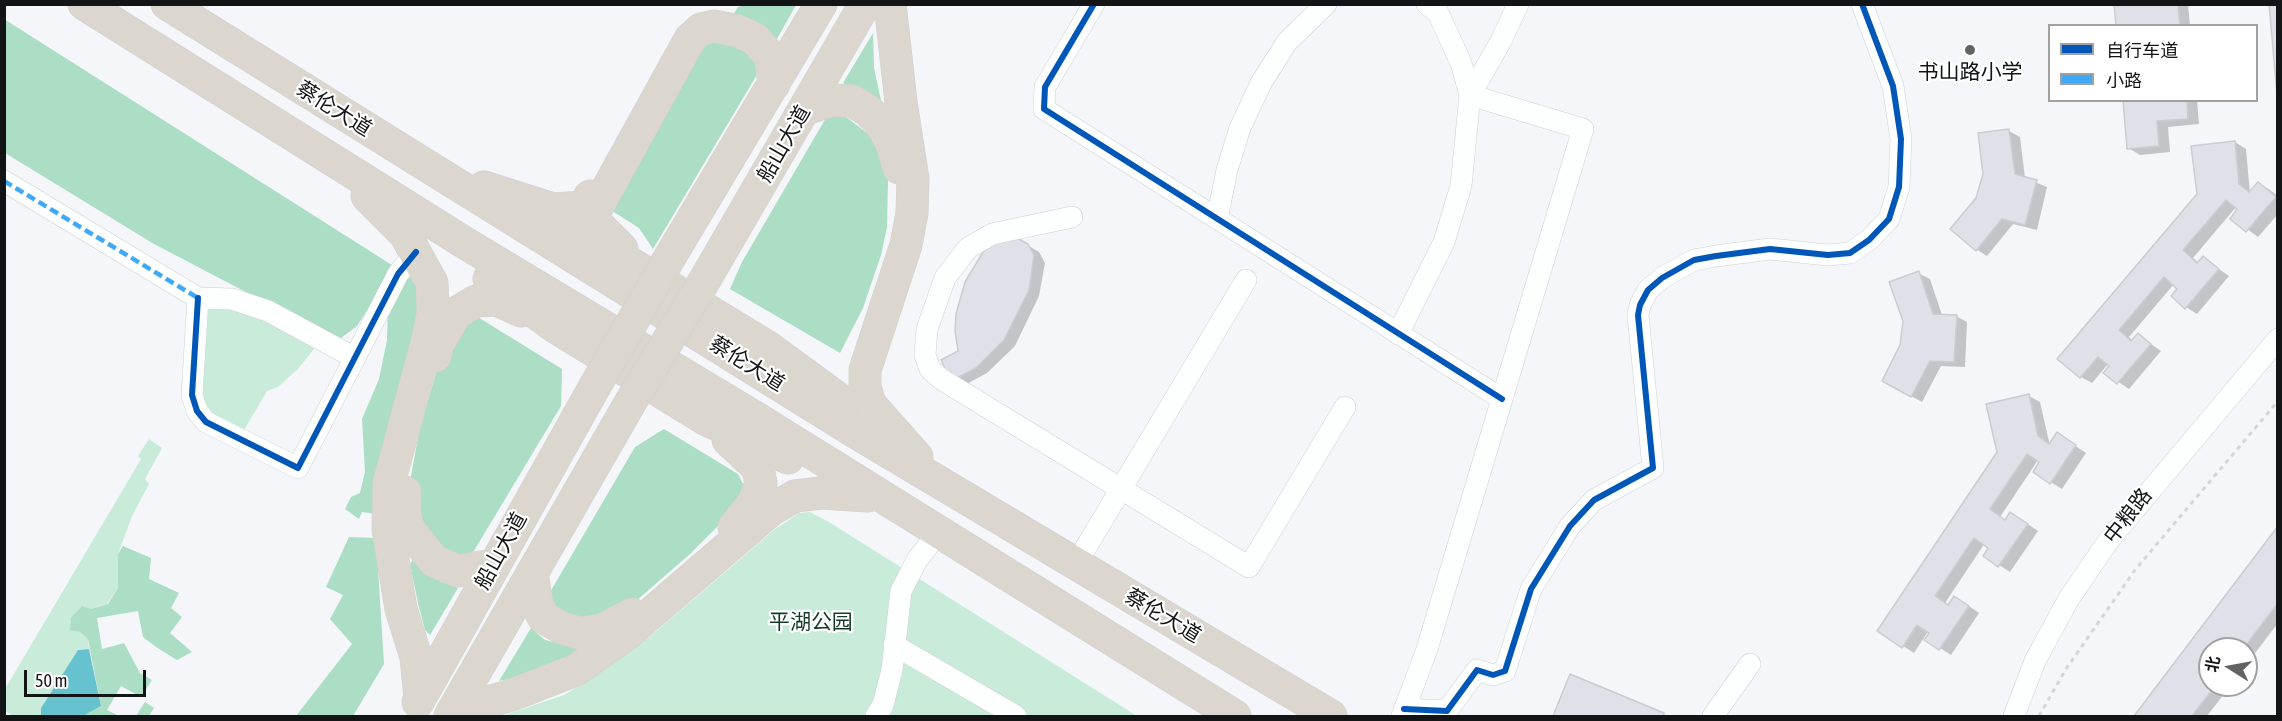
<!DOCTYPE html>
<meta charset="utf-8">
<style>
body{margin:0}
#map{position:relative;width:2282px;height:721px;overflow:hidden;background:#f4f6f9;font-family:"Asap Condensed","Noto Sans SC",sans-serif}
canvas{display:block}
.frame{position:absolute;inset:0;border:6px solid #131416;pointer-events:none}
.legend{position:absolute;left:2048px;top:24px;width:210px;height:78px;box-sizing:border-box;background:#fff;border:2px solid #a1a1a2;margin:0;padding:8px 10px;list-style:none;font-size:18px;color:#131416}
.legend li{display:flex;align-items:center;gap:12px;height:30px}
.legend b{width:30px;border:2px solid #a1a1a2}
.north{position:absolute;left:2198px;top:637px;width:60px;height:60px;box-sizing:border-box;background:#fff;border:2px solid #a1a1a2;border-radius:50%;rotate:281deg;font-size:16px;font-weight:700;line-height:24px;text-align:center;color:#131416}
.north::after{content:'';display:block;margin:auto;width:21px;height:27px;background:#626365;clip-path:polygon(50% 0,100% 100%,50% 72%,0 100%)}
.scale{position:absolute;left:24px;top:670px;width:122px;height:27px;box-sizing:border-box;border:3px solid #131416;border-top:0;padding-left:8px;font-size:18px;line-height:21px;white-space:nowrap;color:#131416;-webkit-text-stroke:4px #fff;paint-order:stroke}
</style>
<div id="map">
<canvas width="2282" height="721"></canvas>
<div class="frame"></div>
<ul class="legend">
<li><b style="height:8px;background:#0057b8"></b>自行车道</li>
<li><b style="height:8px;background:#3fa9f5"></b>小路</li>
</ul>
<div class="north">北</div>
<div class="scale">50 m</div>
</div>
<script>
const g = document.querySelector('canvas').getContext('2d');
g.lineJoin = 'round';
function paint(path, color) {
  g.fillStyle = color;
  g.fill(path, 'evenodd');
}
function poly(rows) {
  const path = new Path2D();
  for (const r of rows) {
    path.moveTo(r[0], r[1]);
    for (let i = 2; i < r.length; i += 2) path.lineTo(r[i], r[i + 1]);
  }
  return path;
}
function trace(path, color, width, dash) {
  g.strokeStyle = color;
  g.lineWidth = width;
  g.lineCap = dash ? 'butt' : 'round';
  g.setLineDash(dash || []);
  g.stroke(path);
}
function drawText(font, color, halo, rows, align = 'center') {
  g.font = font + ' "Asap Condensed","Noto Sans SC",sans-serif';
  g.lineWidth = 4.5;
  g.setLineDash([]);
  g.textBaseline = 'middle';
  g.strokeStyle = halo;
  g.fillStyle = color;
  for (const [text, x, y, turn = 0] of rows) {
    g.save();
    g.translate(x, y);
    g.rotate((+turn || 0) * Math.PI / 180);
    g.textAlign = isNaN(turn) ? turn : align;
    if (halo) g.strokeText(text, 0, 0);
    g.fillText(text, 0, 0);
    g.restore();
  }
}
paint(poly([
 [213,307,252,312,318,344,298,369,278,387,267,391,243,432,223,424,202,405,204,314],
 [149,439,162,448,145,479,149,484,132,516,118,554,118,588,107,604,91,609,80,632,88,639,89,649,78,650,41,708,41,716,13,716,5,711,5,689,141,459,138,456],
 [810,512,829,522,1137,716,502,716,564,695,600,673,653,634,774,530,799,513]
]), '#c9ecda');
paint(poly([
 [745,5,796,5,773,46,733,15,738,7],
 [4,19,395,267,357,326,341,338,328,335,154,244,5,153],
 [873,33,874,68,882,105,843,83],
 [708,40,734,40,761,68,653,249,639,228,606,207,686,61],
 [830,111,846,117,870,135,887,161,888,180,887,227,881,255,863,308,840,353,730,289,742,262],
 [406,273,415,278,424,309,375,514,362,512,359,519,345,509,351,497,360,493,365,472,362,419,379,379,387,340,388,304],
 [476,316,562,369,561,406,469,559,437,549,410,509,411,476,419,432,440,359,455,327],
 [664,429,738,474,745,488,737,507,690,554,629,607,574,623,546,599,635,447],
 [349,537,376,538,384,664,353,716,296,716,352,644,330,619,343,595,326,587],
 [123,546,151,558,149,579,179,593,171,608,182,617,170,633,192,652,177,660,156,647,143,637,138,611,97,618,102,649,124,643,140,673,152,680,141,697,121,686,107,710,119,716,83,716,101,706,88,639,80,632,70,630,71,618,82,606,91,609,108,604,118,588,118,554],
 [414,558,424,570,441,582,458,588,430,635,425,630,418,603,410,564],
 [531,628,545,640,581,649,543,673,499,681],
 [145,702,154,708,149,716,136,716]
]), '#acddc5');
paint(poly([
 [89,649,101,706,83,716,41,716,41,708,78,650]
]), '#67c2d0');
paint(poly([
 [2116,4,2188,4,2190,26,2118,26],
 [2124,100,2197,100,2199,124,2168,127,2170,152,2140,155,2128,148],
 [2009,131,2020,137,2025,178,2047,187,2037,230,2013,224,1987,256,1976,249,1977,199],
 [2235,142,2246,149,2250,193,2259,183,2270,190,2278,196,2278,214,2258,237,2232,218,2240,209,2236,207,2193,258,2199,263,2203,258,2229,276,2197,314,2186,307,2180,288,2174,284,2129,337,2133,341,2138,335,2161,351,2129,389,2105,373,2111,366,2108,364,2092,383,2081,377,2060,359,2198,195],
 [1015,238,1039,252,1045,263,1039,296,1015,346,987,373,963,386,952,380,960,352],
 [1918,273,1930,279,1942,315,1956,316,1967,322,1965,367,1941,366,1922,402,1884,381,1902,346],
 [2029,396,2040,402,2050,446,2068,441,2086,453,2062,489,2035,472,2042,462,2038,460,2000,517,2006,521,2022,520,2038,531,2010,572,1985,556,1990,547,1985,543,1945,603,1949,606,1966,604,1979,613,1951,655,1940,648,1929,630,1914,653,1903,646],
 [2278,528,2278,623,2246,665,2246,649,2210,649,2210,685,2231,685,2207,716,2135,716],
 [1571,676,1663,714,1668,716,1554,716]
]), '#0003');
const building = poly([
 [2114,4,2178,4,2180,26,2116,26,2114,4],
 [2269,4,2278,4,2278,106,2269,4],
 [2123,100,2187,100,2188,119,2157,121,2159,146,2127,149,2123,100],
 [2009,129,2015,174,2037,180,2025,225,2002,219,1976,251,1950,229,1976,198,1983,174,1978,133,2009,129],
 [2235,141,2239,184,2249,192,2258,182,2276,197,2246,232,2230,219,2237,209,2226,200,2183,250,2197,263,2203,256,2219,269,2185,309,2171,296,2177,289,2164,277,2119,330,2131,341,2138,333,2151,344,2117,384,2103,373,2109,366,2098,357,2080,378,2057,359,2197,194,2191,146,2235,141],
 [1015,237,1028,244,1034,255,1029,290,1004,340,976,368,951,381,941,360,958,351,955,331,956,314,965,282,983,252,995,242,1015,237],
 [1919,271,1933,314,1957,315,1954,362,1930,361,1911,397,1882,381,1900,345,1903,321,1889,282,1919,271],
 [2029,394,2038,436,2049,444,2057,432,2076,445,2050,484,2033,472,2039,462,2027,454,1990,509,2005,520,2010,512,2028,524,1998,567,1983,556,1988,548,1974,538,1935,596,1948,605,1954,596,1969,606,1939,650,1924,640,1929,633,1917,625,1902,648,1877,631,1997,452,1986,404,2029,394],
 [2278,526,2278,603,2243,649,2210,649,2210,685,2216,685,2192,716,2134,716,2278,526],
 [1570,674,1664,713,1663,716,1553,716,1570,674]
]);
paint(building, '#e0e0e9');
trace(building, '#cbccce', 1.5);
const minor = poly([
 [1094,4,1045,87,1044,109,1502,399],
 [4,181,198,298,232,299,268,311,355,358],
 [1072,217,992,234,968,248,945,278,927,329,925,355,930,369,941,379,1249,567,1345,407],
 [1217,219,1227,170,1240,128,1261,83,1287,42,1326,4],
 [198,298,192,395,197,411,206,422,298,468,398,274,416,252],
 [1398,334,1444,242,1461,186,1470,95,1501,41,1518,4],
 [1076,564,1246,280],
 [894,645,1016,716],
 [1404,709,1447,711,1477,670,1493,675,1505,671,1531,589,1570,526,1594,500,1653,468,1638,315,1640,305,1648,290,1662,278,1694,260,1716,256,1770,249,1828,255,1850,253,1869,240,1889,219,1899,187,1901,139,1893,86,1862,4],
 [876,716,883,705,892,670,901,591,917,560,939,532],
 [1402,716,1427,649,1583,129,1470,95,1461,63,1438,13,1427,4],
 [1713,716,1750,664],
 [2014,716,2035,661,2068,600,2109,540,2278,339]
]);
const highway = poly([
 [84,4,465,243,756,418,1235,716],
 [167,4,855,432,1331,716],
 [890,4,901,102,913,179,912,213,906,245,865,370,865,387,870,404,917,457],
 [805,109,833,100,852,101,867,110,879,121,891,142,899,168],
 [484,187,553,209,584,207,590,196],
 [367,196,405,234,432,283,433,313,427,342,389,483,388,529,401,609,416,657,420,698],
 [565,229,614,253,768,347,843,402],
 [622,249,595,222,594,213,690,39,701,29,714,26,738,31,755,39,770,56,774,84],
 [667,262,821,4],
 [489,279,555,327,705,419,788,458],
 [703,283,865,4],
 [435,356,438,344,456,313,476,301,497,300,521,311],
 [728,440,758,468,761,483,754,502,734,527],
 [405,492,404,509,408,528,434,561,458,571,493,565],
 [532,573,537,604,543,617,560,627,579,633,602,630,632,614],
 [418,702,595,386],
 [453,712,512,695,576,670,627,634,771,510,795,496,821,493,868,496],
 [450,716,630,403]
]);
trace(minor, '#cfd0d3', 22);
trace(highway, '#d0d1d3', 33);
trace(poly([
 [2039,716,2066,669,2135,570,2278,401]
]), '#d5d6d7', 3, [4.5, 4.5]);
trace(minor, '#fdfefe', 21);
trace(highway, '#dbd6ce', 32);
const highwayBridge = poly([
 [595,386,667,262],
 [630,403,703,283]
]);
trace(highwayBridge, '#d0d1d3', 33, []);
trace(highwayBridge, '#dbd6ce', 32);
trace(poly([
 [4,181,198,298]
]), '#3fa9f5', 4.5, [9, 4.5]);
trace(poly([
 [1094,4,1045,87,1044,109,1502,399],
 [198,298,192,395,197,411,206,422,298,468,398,274,416,252],
 [1404,709,1447,711,1477,670,1493,675,1505,671,1531,589,1570,526,1594,500,1653,468,1638,315,1640,305,1648,290,1662,278,1694,260,1716,256,1770,249,1828,255,1850,253,1869,240,1889,219,1899,187,1901,139,1893,86,1862,4]
]), '#0057b8', 6);
for (const [x, y, r, color] of [
 [1970,50,6,"#626365"]
]) {
  const dot = new Path2D();
  dot.arc(x, y, r, 0, 2 * Math.PI);
  g.fillStyle = color;
  g.fill(dot);
  trace(dot, '#fff', 2);
}
drawText('21px', '#131416', '#fff', [
 ["书山路小学",1970,72]
]);
drawText('21px', '#131416', '#fff', [
 ["蔡伦大道",334,109,32],
 ["船山大道",784,144,-60],
 ["蔡伦大道",747,364,32],
 ["中粮路",2128,516,-52],
 ["船山大道",501,551,-61],
 ["蔡伦大道",1163,616,31]
]);
drawText('21px', '#153b28', '#fff', [
 ["平湖公园",811,622]
]);
</script>
